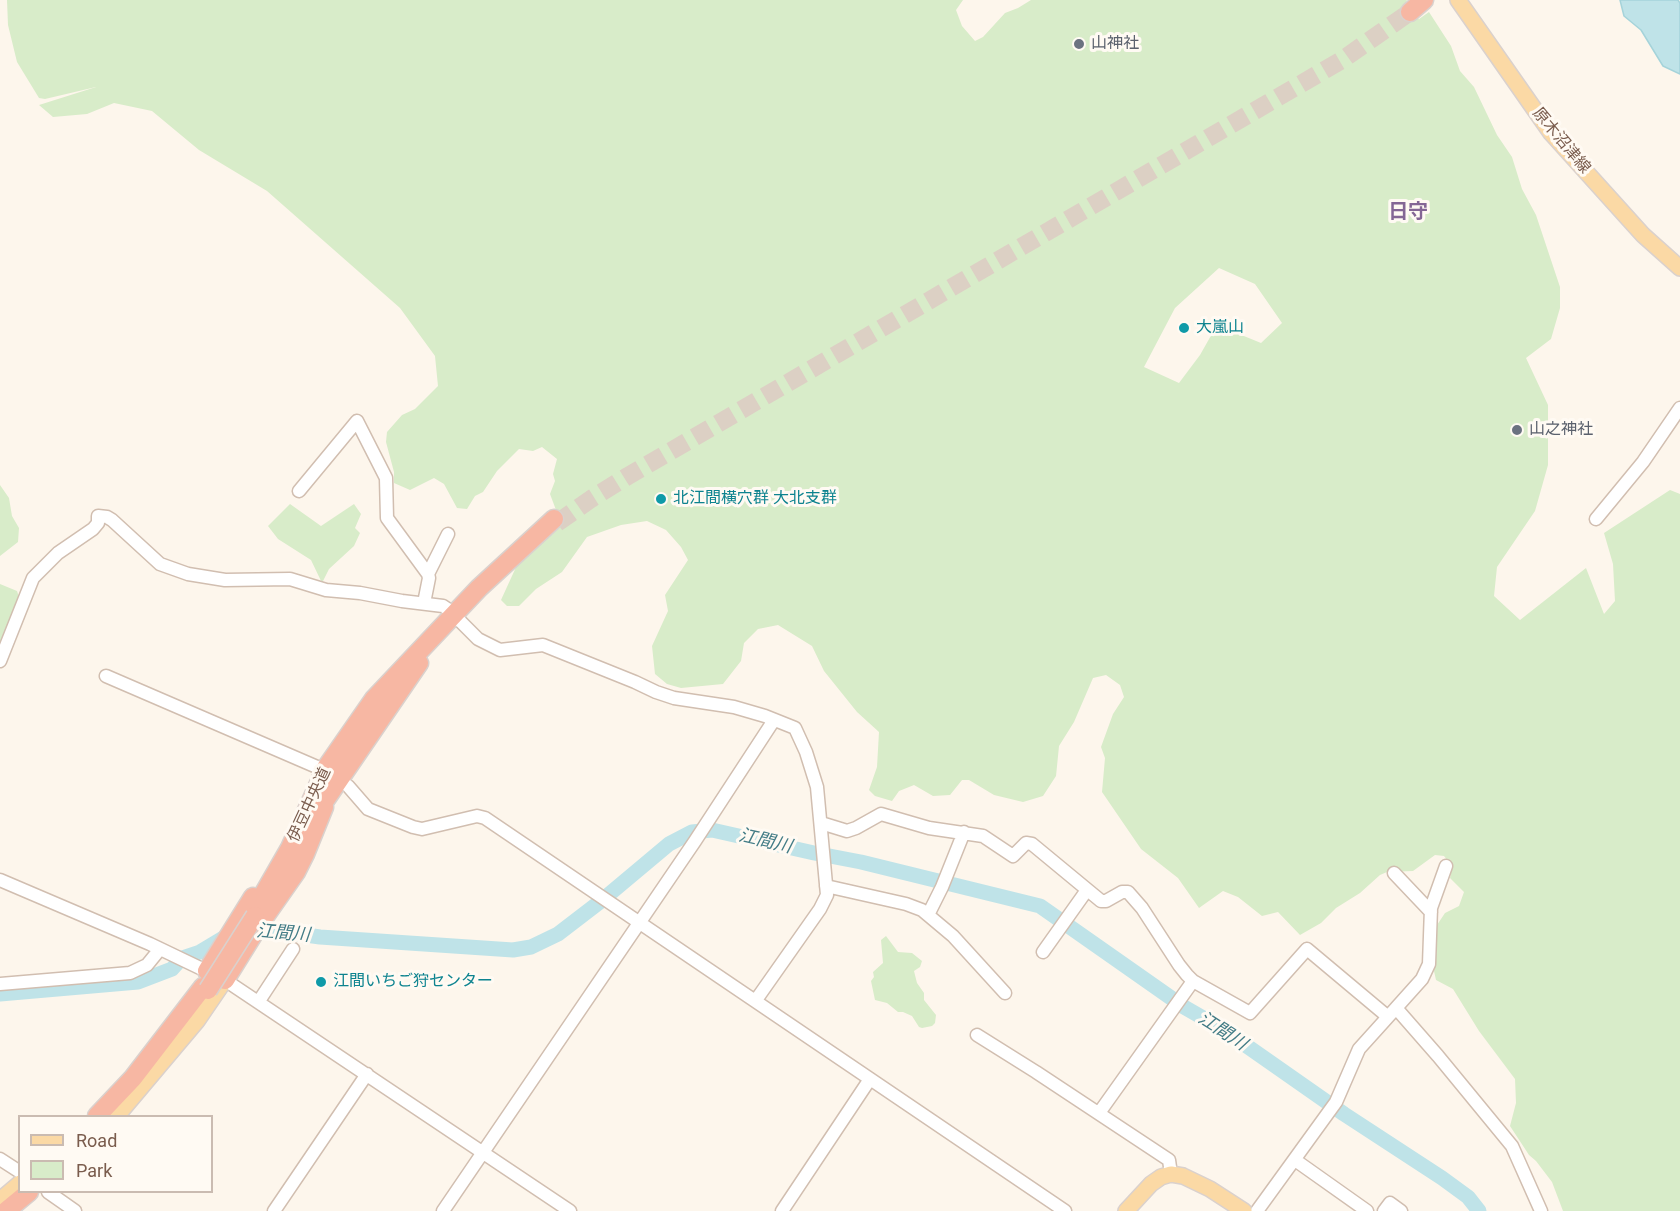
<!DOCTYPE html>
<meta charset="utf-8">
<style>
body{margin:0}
#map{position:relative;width:1680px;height:1211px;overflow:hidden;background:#fdf6ec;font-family:Roboto,sans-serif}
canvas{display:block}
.legend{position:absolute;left:18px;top:1115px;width:195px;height:78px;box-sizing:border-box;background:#fffaf3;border:2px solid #cabbb1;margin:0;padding:8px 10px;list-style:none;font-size:18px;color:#7a5c4d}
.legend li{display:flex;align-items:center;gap:12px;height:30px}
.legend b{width:30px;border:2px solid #cabbb1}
</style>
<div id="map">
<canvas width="1680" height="1211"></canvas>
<ul class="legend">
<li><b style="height:8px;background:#fbd9a5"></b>Road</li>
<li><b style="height:16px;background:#d8ecc9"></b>Park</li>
</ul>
</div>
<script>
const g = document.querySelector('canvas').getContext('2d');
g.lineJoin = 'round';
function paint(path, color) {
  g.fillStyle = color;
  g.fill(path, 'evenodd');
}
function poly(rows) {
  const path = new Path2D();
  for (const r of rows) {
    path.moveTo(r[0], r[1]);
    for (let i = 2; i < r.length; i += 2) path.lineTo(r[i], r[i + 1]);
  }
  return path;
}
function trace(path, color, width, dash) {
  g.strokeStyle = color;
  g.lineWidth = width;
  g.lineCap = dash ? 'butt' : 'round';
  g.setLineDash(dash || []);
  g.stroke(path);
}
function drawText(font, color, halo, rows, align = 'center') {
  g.font = font + ' Roboto,"Noto Sans JP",sans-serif';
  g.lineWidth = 6;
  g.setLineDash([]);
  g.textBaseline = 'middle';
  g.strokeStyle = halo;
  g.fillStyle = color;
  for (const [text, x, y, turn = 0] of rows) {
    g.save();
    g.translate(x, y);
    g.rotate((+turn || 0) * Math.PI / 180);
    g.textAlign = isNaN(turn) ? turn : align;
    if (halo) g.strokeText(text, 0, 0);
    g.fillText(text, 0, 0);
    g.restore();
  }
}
paint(poly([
 [7,0,963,0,956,10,962,26,975,41,983,37,1005,13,1018,8,1031,0,1407,0,1405,4,1416,17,1419,19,1429,12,1451,46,1460,71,1474,87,1497,135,1512,157,1522,189,1536,215,1560,287,1560,308,1551,339,1526,358,1548,405,1548,465,1535,511,1497,567,1494,596,1520,620,1586,568,1604,614,1615,601,1613,564,1604,533,1670,490,1680,494,1680,1211,1563,1211,1552,1182,1536,1161,1529,1155,1510,1126,1516,1103,1515,1079,1479,1031,1453,989,1436,980,1434,971,1437,947,1437,925,1445,913,1459,906,1464,892,1450,878,1452,866,1444,856,1435,855,1413,871,1387,872,1380,875,1360,893,1336,908,1321,923,1300,935,1278,912,1262,916,1238,897,1223,891,1199,908,1178,878,1141,849,1102,792,1105,758,1101,747,1113,714,1124,697,1120,685,1106,675,1093,678,1074,722,1059,746,1056,776,1043,796,1023,802,994,795,969,780,962,780,950,795,933,796,914,785,899,791,892,801,875,796,869,790,877,767,879,732,857,712,824,671,812,646,778,625,758,629,744,643,741,661,723,684,681,688,667,684,655,674,652,646,668,611,665,595,688,560,681,547,666,530,647,521,621,525,587,537,562,572,536,589,519,606,507,606,501,600,517,565,564,524,564,519,556,510,550,494,555,481,553,474,557,459,542,447,533,451,519,449,497,471,483,492,475,496,467,509,457,508,444,484,434,478,410,490,394,483,394,472,386,442,387,432,402,415,415,409,438,386,435,356,400,308,267,191,199,150,152,111,114,103,87,114,53,117,39,105,96,87,45,99,39,98,17,62,8,25],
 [1219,268,1255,284,1282,323,1261,343,1217,325,1200,355,1179,383,1144,367,1175,308],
 [0,485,9,498,12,516,19,528,18,542,0,556],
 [290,504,321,526,354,504,361,514,355,528,360,533,354,546,329,569,322,583,311,560,278,539,268,526],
 [0,584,17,591,19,597,12,618,0,643],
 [886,936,898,952,912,953,922,961,920,967,914,971,917,983,924,993,924,1000,936,1015,935,1023,932,1026,922,1028,919,1027,912,1016,903,1012,898,1012,887,1003,875,1000,871,981,874,977,873,972,883,963,881,940]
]), '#d8ecc9');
const water = poly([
 [1620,0,1678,0,1680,3,1680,74,1663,66,1641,30,1624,16,1620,0]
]);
paint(water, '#bfe3e8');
trace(water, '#a5d3da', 1.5);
trace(poly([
 [0,994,138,982,172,969,182,958,200,952,225,937,243,931,271,930,320,937,513,950,531,947,558,934,601,901,669,844,692,832,712,830,814,853,861,862,1040,906,1184,1007,1224,1030,1344,1114,1442,1178,1468,1197,1479,1211]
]), '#bfe3e8', 15);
trace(poly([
 [557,523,591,499,628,476,1342,60,1410,12]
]), '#dcd0c4', 18, [18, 9]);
const minor = poly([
 [299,491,357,421,386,478,387,518,428,574,429,578,424,603],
 [1596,519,1643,462,1680,408],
 [428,574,448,534],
 [459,620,478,639,500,650,543,645,635,682,656,692,674,698,734,707,765,716,795,728,806,752,817,787,827,895,820,909,756,1000],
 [0,661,33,578,58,553,93,529,98,523,98,516,107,517,112,520,160,564,188,574,225,580,290,579,326,590,360,593,402,601,443,606,449,610],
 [106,676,317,767],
 [348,786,368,809,413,827,422,829,477,816,485,818,1065,1211],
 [821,823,847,831,856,828,881,814,929,828,983,836,1013,856,1026,843,1032,844,1101,901,1106,901,1122,892,1128,892,1142,908,1179,965,1187,975,1193,981,1250,1013,1307,949,1387,1016],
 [1394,873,1431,912],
 [0,880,150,944,225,980,570,1211],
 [826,886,906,904,922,910,953,936,1005,993],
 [928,915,942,887,964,832],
 [1043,952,1087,890],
 [0,984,130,973,147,965,160,949],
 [259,1001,293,949],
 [1396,1008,1422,979,1429,964,1431,908,1446,866],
 [977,1035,1036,1072,1169,1160,1171,1174],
 [1099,1113,1193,981],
 [0,1159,20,1172],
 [1295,1160,1367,1211],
 [48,1192,75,1211],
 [274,1211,367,1074],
 [443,1211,695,841,774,720],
 [782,1211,870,1079],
 [1257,1211,1336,1102,1359,1049,1396,1008,1438,1056,1512,1146,1541,1211],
 [1384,1211,1390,1203,1401,1211]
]);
const major = poly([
 [1458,0,1551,133,1643,235,1680,268],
 [117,1116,197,1021,225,980],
 [0,1200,20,1183],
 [1126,1211,1151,1184,1161,1177,1171,1174,1183,1176,1210,1189,1244,1211]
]);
const highway = poly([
 [1410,12,1424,0],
 [313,818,419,663],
 [252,914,290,848,326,768,374,699,479,588,554,519],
 [207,971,253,897],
 [225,980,261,922,296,872,305,854,324,807],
 [97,1116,133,1078,203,987],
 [6,1211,29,1192]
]);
trace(minor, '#d1beb0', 15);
trace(major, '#dad1cd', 18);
trace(highway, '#dad1cd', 21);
trace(minor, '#fff', 12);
trace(major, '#fbd9a5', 15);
trace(highway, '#f7b7a3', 18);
const highwayBridge = poly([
 [208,990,255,916]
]);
trace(highwayBridge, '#dad1cd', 21, []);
trace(highwayBridge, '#f7b7a3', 18);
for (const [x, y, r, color] of [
 [1079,44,6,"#6b7280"],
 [1184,328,6,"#0f9aa8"],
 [1517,430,6,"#6b7280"],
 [661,499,6,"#0f9aa8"],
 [321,982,6,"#0f9aa8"]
]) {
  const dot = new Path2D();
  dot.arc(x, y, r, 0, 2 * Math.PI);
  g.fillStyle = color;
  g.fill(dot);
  trace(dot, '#fffaf3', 2);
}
drawText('16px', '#5b616d', '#fffaf3', [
 ["山神社",1091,44],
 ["山之神社",1529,430]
], 'left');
drawText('16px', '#7a5c4d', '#fffaf3', [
 ["原木沼津線",1561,141,50],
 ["伊豆中央道",310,805,-65]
]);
drawText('16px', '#0d838f', '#fffaf3', [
 ["大嵐山",1196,328],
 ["北江間横穴群 大北支群",673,499],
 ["江間いちご狩センター",333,982]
], 'left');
drawText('italic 18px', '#437c86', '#fffaf3', [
 ["江間川",765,842,13],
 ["江間川",283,934,5],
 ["江間川",1222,1032,33]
]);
drawText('bold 20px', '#846695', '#fffaf3', [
 ["日守",1408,213]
]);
</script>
